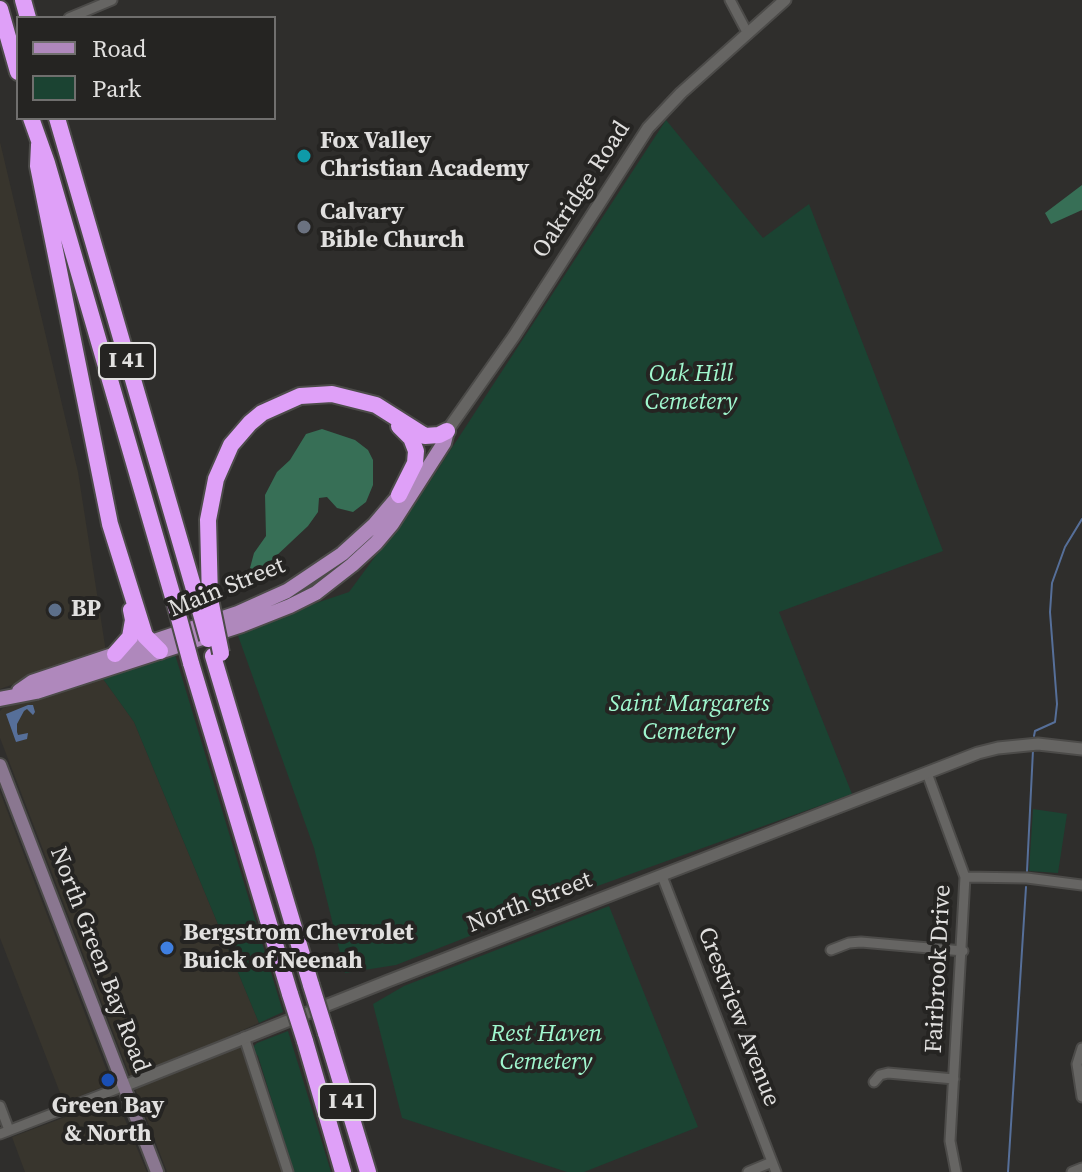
<!DOCTYPE html>
<style>
body{margin:0}
#map{position:relative;width:1082px;height:1172px;overflow:hidden;background:#2f2e2c;font-family:"Source Serif 4",serif}
canvas{display:block}
.legend{position:absolute;left:16px;top:16px;width:260px;height:104px;box-sizing:border-box;background:#252422;border:2px solid #706f6e;margin:0;padding:10px 14px;list-style:none;font-size:24px;color:#e1e0df}
.legend li{display:flex;align-items:center;gap:16px;height:40px}
.legend b{width:40px;border:2px solid #706f6e}
</style>
<div id="map">
<canvas width="1082" height="1172"></canvas>
<ul class="legend">
<li><b style="height:10px;background:#af88bc"></b>Road</li>
<li><b style="height:22px;background:#1b4332"></b>Park</li>
</ul>
</div>
<script>
const g = document.querySelector('canvas').getContext('2d');
g.lineJoin = 'round';
function paint(path, color) {
  g.fillStyle = color;
  g.fill(path, 'evenodd');
}
function poly(rows) {
  const path = new Path2D();
  for (const r of rows) {
    path.moveTo(r[0], r[1]);
    for (let i = 2; i < r.length; i += 2) path.lineTo(r[i], r[i + 1]);
  }
  return path;
}
function trace(path, color, width, dash) {
  g.strokeStyle = color;
  g.lineWidth = width;
  g.lineCap = dash ? 'butt' : 'round';
  g.setLineDash(dash || []);
  g.stroke(path);
}
function drawText(font, color, halo, rows, align = 'center') {
  g.font = font + ' "Source Serif 4",serif';
  g.lineWidth = 8;
  g.setLineDash([]);
  g.textBaseline = 'middle';
  g.strokeStyle = halo;
  g.fillStyle = color;
  for (const [text, x, y, turn = 0] of rows) {
    g.save();
    g.translate(x, y);
    g.rotate((+turn || 0) * Math.PI / 180);
    g.textAlign = isNaN(turn) ? turn : align;
    if (halo) g.strokeText(text, 0, 0);
    g.fillText(text, 0, 0);
    g.restore();
  }
}
paint(poly([
 [0,142,78,472,106,652,0,689],
 [101,676,134,722,259,1023,236,1033,283,1172,167,1172,0,738,0,711,3,708],
 [0,792,110,1079,107,1085,64,1103,0,938],
 [116,1098,147,1172,25,1172,12,1137]
]), '#38352d');
paint(poly([
 [666,120,763,238,809,204,943,551,779,612,852,794,592,888,396,965,345,973,314,848,236,630,349,592,425,489],
 [174,651,283,1012,259,1023,134,722,101,676],
 [1033,809,1067,814,1058,873,1029,871],
 [609,906,698,1127,584,1172,567,1172,402,1118,373,1004,404,986],
 [288,1031,303,1080,331,1172,294,1172,258,1056,254,1052,253,1047,257,1043]
]), '#1b4332');
paint(poly([
 [1082,185,1082,210,1051,224,1045,213],
 [322,429,355,440,368,450,373,460,373,485,366,502,353,512,337,508,327,497,319,498,318,512,308,526,257,574,250,568,254,553,266,536,265,495,277,472,290,460,306,434]
]), '#376f56');
paint(poly([
 [28,705,33,705,35,712,33,715,27,709,24,711,17,724,17,732,18,735,28,733,27,739,16,742,6,714]
]), '#566f99');
trace(poly([
 [1034,736,1035,731,1055,722,1057,704,1050,612,1052,583,1065,547,1082,519],
 [1027,871,1033,750],
 [1008,1172,1026,887]
]), '#566f99', 2);
const minor = poly([
 [730,0,748,34],
 [69,18,112,0],
 [927,773,965,877,950,1141,956,1172],
 [662,876,776,1172],
 [965,877,1027,878,1082,885],
 [831,950,849,943,861,942,963,951],
 [244,1037,288,1172],
 [1082,1048,1077,1064,1082,1097],
 [874,1082,880,1075,888,1073,954,1079],
 [0,1106,9,1130],
 [0,1134,124,1086],
 [748,1172,772,1162],
 [1072,1172,1082,1168]
]);
const tertiary = poly([
 [447,431,514,336,648,128,681,93,785,0],
 [124,1086,388,981,978,753,998,748,1038,744,1082,749]
]);
const secondary = poly([
 [0,765,157,1172]
]);
const primary = poly([
 [19,691,32,682,238,613,287,591,342,554,374,525,407,486],
 [0,699,36,692,242,625,290,606,316,593,352,565,376,543,392,524,444,443,447,431]
]);
const motorway = poly([
 [23,0,28,18],
 [0,9,18,72],
 [31,118,47,163,177,611],
 [57,118,198,603],
 [39,145,38,166,110,524,145,636,160,651],
 [399,495,415,463,416,451,411,438,399,426],
 [210,599,208,520,216,479,231,445,250,423,262,413,300,396,332,394,376,405,425,436,439,435,447,431],
 [115,654,130,637,133,620,131,610],
 [213,656,311,985],
 [191,663,290,994],
 [326,1033,368,1172],
 [305,1041,343,1172]
]);
trace(minor, '#4c4b49', 13);
trace(tertiary, '#4c4b49', 15);
trace(secondary, '#4c4b49', 16);
trace(primary, '#4c4b49', 18);
trace(motorway, '#4c4b49', 20);
trace(minor, '#666563', 9);
trace(tertiary, '#666563', 11);
trace(secondary, '#8a7790', 12);
trace(primary, '#af88bc', 14);
trace(motorway, '#dfa0f8', 16);
const motorwayBridge = poly([
 [210,599,221,653],
 [198,603,208,639],
 [177,611,191,663],
 [311,985,326,1033],
 [290,994,305,1041]
]);
trace(motorwayBridge, '#4c4b49', 20, []);
trace(motorwayBridge, '#dfa0f8', 16);
for (const [x, y, r, color] of [
 [304,156,8,"#0f9aa8"],
 [304,227,8,"#6b7280"],
 [55,610,8,"#5c6f8a"],
 [167,948,8,"#3f7fe0"],
 [108,1080,8,"#1a4fb4"]
]) {
  const dot = new Path2D();
  dot.arc(x, y, r, 0, 2 * Math.PI);
  g.fillStyle = color;
  g.fill(dot);
  trace(dot, '#252422', 3);
}
for (const [x, y, w] of [
 [127,361,56],
 [347,1102,56]
]) {
  const box = new Path2D();
  box.roundRect(x - w / 2, y - 18, w, 36, 6);
  g.fillStyle = '#252422';
  g.fill(box);
  trace(box, '#e1e0df', 2);
}
drawText('bold 22px', '#e1e0df', null, [
 ["I 41",127,361],
 ["I 41",347,1102]
]);
drawText('bold 24px', '#e1e0df', '#252422', [
 ["Fox Valley",320,142],
 ["Christian Academy",320,170],
 ["Calvary",320,213],
 ["Bible Church",320,241],
 ["BP",71,610],
 ["Bergstrom Chevrolet",183,934],
 ["Buick of Neenah",183,962],
 ["Green Bay",108,1107,"center"],
 ["& North",108,1135,"center"]
], 'left');
drawText('24px', '#e1e0df', '#252422', [
 ["Oakridge Road",582,190,-57],
 ["Main Street",227,588,-22],
 ["North Street",530,903,-21],
 ["North Green Bay Road",99,960,69],
 ["Fairbrook Drive",939,969,-87],
 ["Crestview Avenue",738,1017,69]
]);
drawText('italic 24px', '#a0f7ce', '#252422', [
 ["Oak Hill",691,375],
 ["Cemetery",691,403],
 ["Saint Margarets",689,705],
 ["Cemetery",689,733],
 ["Rest Haven",546,1035],
 ["Cemetery",546,1063]
]);
</script>
